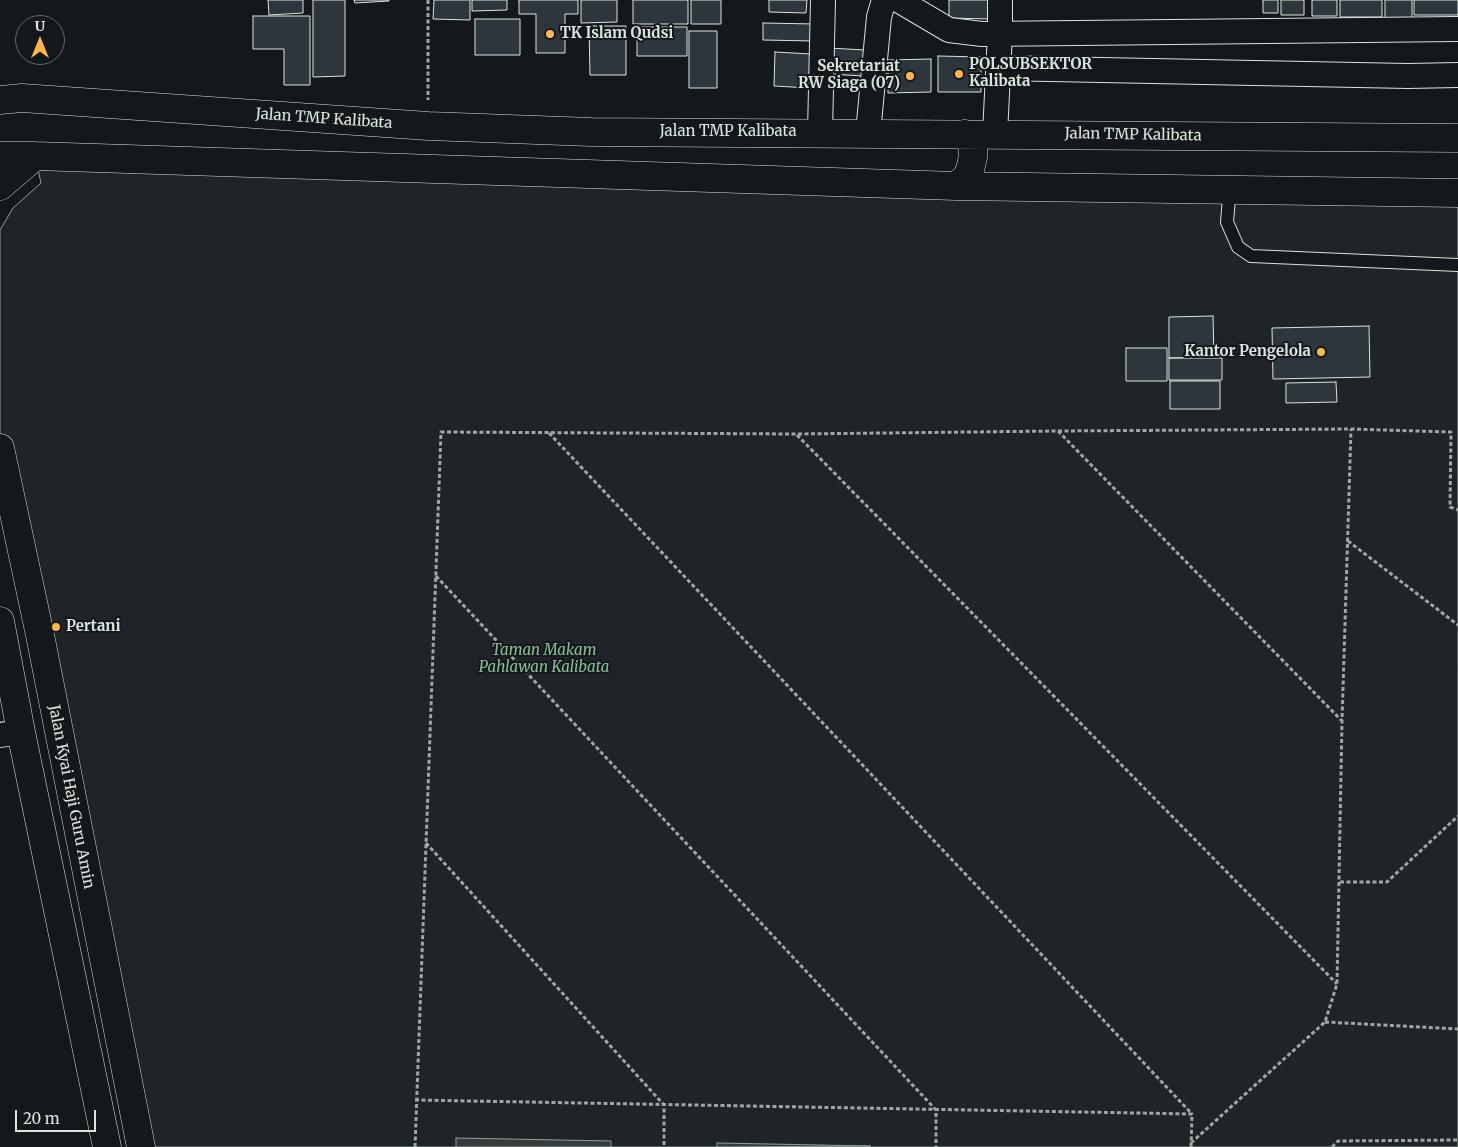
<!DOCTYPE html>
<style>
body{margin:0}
#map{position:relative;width:1458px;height:1147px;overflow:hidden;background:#14181c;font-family:Merriweather,serif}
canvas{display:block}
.north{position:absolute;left:15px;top:15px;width:50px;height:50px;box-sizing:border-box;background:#14181c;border:1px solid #626a69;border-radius:50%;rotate:0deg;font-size:14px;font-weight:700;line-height:20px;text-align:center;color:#d8e6dc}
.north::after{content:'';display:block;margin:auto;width:18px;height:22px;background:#ffb74d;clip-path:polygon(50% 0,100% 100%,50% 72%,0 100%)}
.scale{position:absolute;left:15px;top:1110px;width:81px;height:22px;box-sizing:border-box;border:2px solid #d8e6dc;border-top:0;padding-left:6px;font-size:15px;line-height:18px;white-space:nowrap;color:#d8e6dc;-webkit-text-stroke:4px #14181c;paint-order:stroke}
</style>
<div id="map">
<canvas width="1458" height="1147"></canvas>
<div class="north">U</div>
<div class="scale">20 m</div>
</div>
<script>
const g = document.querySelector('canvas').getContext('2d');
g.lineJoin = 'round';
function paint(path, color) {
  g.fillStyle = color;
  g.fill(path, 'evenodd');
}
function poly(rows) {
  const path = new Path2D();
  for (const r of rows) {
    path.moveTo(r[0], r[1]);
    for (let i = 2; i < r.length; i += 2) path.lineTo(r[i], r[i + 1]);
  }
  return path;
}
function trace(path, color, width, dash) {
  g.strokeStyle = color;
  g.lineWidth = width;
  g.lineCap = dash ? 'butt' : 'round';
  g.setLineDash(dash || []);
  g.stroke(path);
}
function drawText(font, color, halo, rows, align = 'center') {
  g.font = font + ' Merriweather,serif';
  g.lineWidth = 4;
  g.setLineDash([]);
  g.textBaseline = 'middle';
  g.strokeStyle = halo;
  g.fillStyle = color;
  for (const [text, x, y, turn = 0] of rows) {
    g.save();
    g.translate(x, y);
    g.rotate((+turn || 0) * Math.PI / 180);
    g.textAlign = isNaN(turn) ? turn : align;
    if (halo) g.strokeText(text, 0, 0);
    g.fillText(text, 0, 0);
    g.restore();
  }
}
const green = poly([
 [35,156,1458,192,1458,1147,139,1147,0,448,0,230,13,208,41,183,35,156]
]);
paint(green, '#202428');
trace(green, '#939e99', 1);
const water = poly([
 [456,1138,611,1141,611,1147,456,1147,456,1138],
 [717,1143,871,1146,717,1147,717,1143]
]);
paint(water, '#363b3e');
trace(water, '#939e99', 1);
const building = poly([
 [268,0,303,0,303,13,269,15,268,0],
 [313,0,345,0,345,76,313,77,313,0],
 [354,0,389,0,389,1,355,3,354,0],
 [434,0,470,0,470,20,433,19,434,0],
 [472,0,507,0,507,10,472,11,472,0],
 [519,0,578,0,578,14,565,14,565,53,536,53,536,14,519,14,519,0],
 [581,0,617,0,617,22,581,23,581,0],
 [633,0,688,0,688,24,633,24,633,0],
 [691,0,721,0,721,24,691,24,691,0],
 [769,0,807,0,806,13,769,12,769,0],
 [949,0,991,0,991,19,949,18,949,0],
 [1263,0,1278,0,1278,13,1263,13,1263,0],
 [1281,0,1304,0,1304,15,1281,15,1281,0],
 [1312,0,1337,0,1337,16,1312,16,1312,0],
 [1340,0,1382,0,1382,17,1340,17,1340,0],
 [1385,0,1412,0,1412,19,1385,19,1385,0],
 [1414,0,1458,0,1458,15,1414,15,1414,0],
 [253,16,310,16,310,85,284,85,284,49,253,49,253,16],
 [475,19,520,19,520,55,475,55,475,19],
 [763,23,815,24,815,41,763,40,763,23],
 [589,26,626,26,626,75,590,75,589,26],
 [637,27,687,27,687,56,637,56,637,27],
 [689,31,717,31,717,88,689,88,689,31],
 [828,48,865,50,864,76,827,74,828,48],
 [775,52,811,54,810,88,774,86,775,52],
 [938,56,981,57,981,92,938,92,938,56],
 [931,59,931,92,888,93,888,60,931,59],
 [1213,316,1214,357,1169,358,1169,317,1213,316],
 [1369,326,1370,377,1273,379,1272,328,1369,326],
 [1126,348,1167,348,1167,381,1126,381,1126,348],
 [1169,358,1222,358,1222,380,1169,380,1169,358],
 [1170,381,1220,381,1220,409,1170,409,1170,381],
 [1336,382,1337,402,1286,403,1286,383,1336,382]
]);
paint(building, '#2c363c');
trace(building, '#d8e6dc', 1);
const service = poly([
 [1229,198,1227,222,1238,247,1251,256,1458,265]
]);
const minor = poly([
 [898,0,949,30,982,34,1458,29],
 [999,68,1408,76,1458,75],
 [820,132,823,0],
 [868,133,879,17,884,0],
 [995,134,1000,33,1000,0],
 [0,735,21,732]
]);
const primary = poly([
 [0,100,22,98,428,126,591,132,1458,138],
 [0,156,35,156,956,186,1458,193],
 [0,186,35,156],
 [956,186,966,178,970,170,973,157,973,148,971,143,964,134],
 [0,448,40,635,141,1147],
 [0,621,21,732,107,1147]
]);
trace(service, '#d8e6dc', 14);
trace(minor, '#d8e6dc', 26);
trace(primary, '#d8e6dc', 29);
trace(poly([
 [428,0,428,100],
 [1058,431,1342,721],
 [549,433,1192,1114],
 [797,435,1337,984],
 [1348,541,1458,625],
 [436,576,936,1110,936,1147],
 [426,843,664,1105,664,1147],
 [1340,882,1387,882,1458,816],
 [1325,1022,1458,1029],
 [415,1100,1192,1114,1191,1147],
 [1191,1143,1325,1022,1337,984,1342,721,1351,429],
 [415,1147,441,432,796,434,1058,431,1351,429,1451,432,1450,507,1458,510],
 [1332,1147,1338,1141,1458,1140]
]), '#9da8a2', 3, [4, 2.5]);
trace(service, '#14181c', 12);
trace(minor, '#14181c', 24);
trace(primary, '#14181c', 28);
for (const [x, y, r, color] of [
 [550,34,5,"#ffb74d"],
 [959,74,5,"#ffb74d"],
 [910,76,5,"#ffb74d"],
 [1321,352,5,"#ffb74d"],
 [56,627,5,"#ffb74d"]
]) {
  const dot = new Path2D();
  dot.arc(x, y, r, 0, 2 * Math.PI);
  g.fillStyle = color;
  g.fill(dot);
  trace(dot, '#14181c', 2);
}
drawText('bold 15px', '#d8e6dc', '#14181c', [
 ["TK Islam Qudsi",560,34],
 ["POLSUBSEKTOR",969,65],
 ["Kalibata",969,82],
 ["Sekretariat",900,67,"right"],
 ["RW Siaga (07)",900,84,"right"],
 ["Kantor Pengelola",1311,352,"right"],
 ["Pertani",66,627]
], 'left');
drawText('15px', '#d8e6dc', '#14181c', [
 ["Jalan TMP Kalibata",324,119,4],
 ["Jalan TMP Kalibata",728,132],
 ["Jalan TMP Kalibata",1133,135,1],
 ["Jalan Kyai Haji Guru Amin",71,797,79]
]);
drawText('italic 15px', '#8ac095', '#14181c', [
 ["Taman Makam",544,651],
 ["Pahlawan Kalibata",544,668]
]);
</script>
